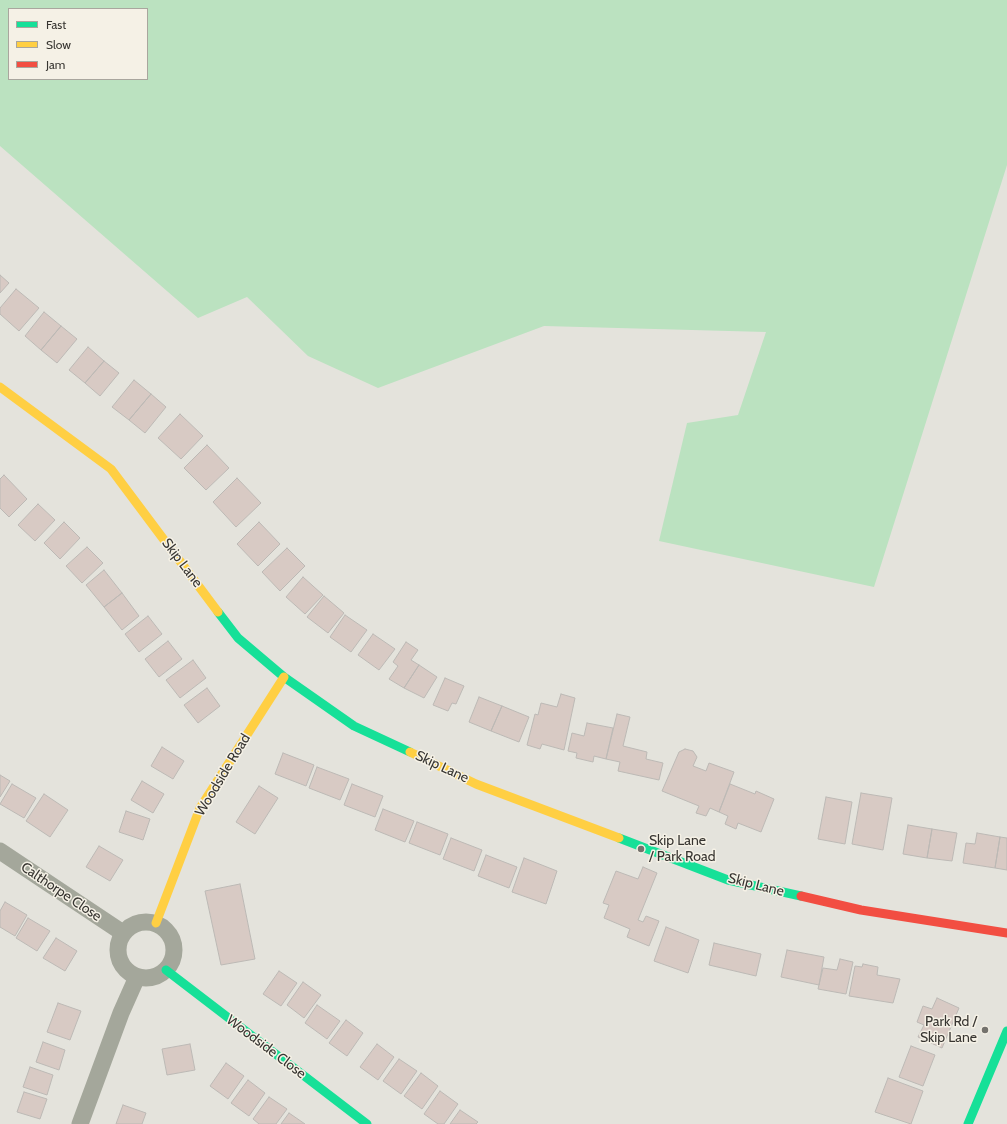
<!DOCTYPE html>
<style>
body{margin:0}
#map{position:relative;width:1007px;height:1124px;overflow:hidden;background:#e4e3dc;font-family:Cabin,sans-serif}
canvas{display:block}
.legend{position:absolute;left:8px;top:8px;width:140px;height:72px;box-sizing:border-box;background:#f5f1e6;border:1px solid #a9a69e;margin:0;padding:5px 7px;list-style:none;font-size:12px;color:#373531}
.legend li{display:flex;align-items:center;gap:8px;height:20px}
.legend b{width:20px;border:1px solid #a9a69e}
</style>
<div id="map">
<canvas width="1007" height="1124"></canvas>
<ul class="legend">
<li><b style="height:5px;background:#16e098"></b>Fast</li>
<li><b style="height:5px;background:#ffcf43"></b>Slow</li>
<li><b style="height:5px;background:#f24e42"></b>Jam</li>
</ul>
</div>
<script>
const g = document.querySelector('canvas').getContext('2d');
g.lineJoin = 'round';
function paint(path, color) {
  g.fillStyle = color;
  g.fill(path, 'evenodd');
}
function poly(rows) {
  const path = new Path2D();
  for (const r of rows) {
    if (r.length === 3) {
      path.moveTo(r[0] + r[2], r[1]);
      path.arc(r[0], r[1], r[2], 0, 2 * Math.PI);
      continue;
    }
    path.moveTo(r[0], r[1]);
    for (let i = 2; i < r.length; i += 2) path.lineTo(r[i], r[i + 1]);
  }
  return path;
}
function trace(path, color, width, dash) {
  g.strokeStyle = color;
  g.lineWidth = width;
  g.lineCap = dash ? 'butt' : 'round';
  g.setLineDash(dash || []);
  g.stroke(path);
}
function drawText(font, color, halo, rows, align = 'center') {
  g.font = font + ' Cabin,sans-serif';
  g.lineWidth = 3;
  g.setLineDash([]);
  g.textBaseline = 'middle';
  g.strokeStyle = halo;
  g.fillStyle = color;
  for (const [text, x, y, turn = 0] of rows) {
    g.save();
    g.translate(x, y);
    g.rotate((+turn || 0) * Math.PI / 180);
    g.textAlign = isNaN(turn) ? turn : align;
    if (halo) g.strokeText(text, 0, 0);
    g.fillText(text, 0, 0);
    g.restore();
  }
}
paint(poly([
 [0,0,1007,0,1007,165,874,587,659,541,687,423,738,415,766,332,544,326,378,388,308,356,247,297,198,318,0,146],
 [9,9,147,9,147,79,9,79]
]), '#bbe2c0');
const building = poly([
 [0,275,9,283,0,293,0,275],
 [16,289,39,308,19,331,0,314,0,308,16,289],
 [44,312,61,326,41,350,25,336,44,312],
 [61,326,77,339,57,363,41,350,61,326],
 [88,347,104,361,85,383,69,370,88,347],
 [104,361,119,373,100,396,85,383,104,361],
 [134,380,151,394,129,420,112,407,134,380],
 [151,394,166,407,145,433,129,420,151,394],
 [180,414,203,436,181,459,158,438,180,414],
 [207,445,229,468,206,490,184,468,207,445],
 [4,475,27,499,9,517,0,508,0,479,4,475],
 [237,478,261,503,236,527,213,502,237,478],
 [38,504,55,520,35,541,18,525,38,504],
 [64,522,80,538,60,559,44,543,64,522],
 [259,522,280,544,258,566,237,544,259,522],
 [87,547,103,563,82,583,66,566,87,547],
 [287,548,305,566,280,591,262,572,287,548],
 [104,570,122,593,104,607,86,585,104,570],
 [303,577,323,595,305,614,286,597,303,577],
 [122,593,139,616,122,630,104,607,122,593],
 [324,596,344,613,328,633,307,617,324,596],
 [345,615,367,630,351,652,330,637,345,615],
 [148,616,162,634,139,652,125,634,148,616],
 [373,634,395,649,379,670,358,655,373,634],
 [168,641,182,659,159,677,145,659,168,641],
 [406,642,418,650,411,660,419,665,404,688,389,679,398,666,393,662,406,642],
 [193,660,206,678,180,698,166,680,193,660],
 [419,665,437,677,424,698,404,688,419,665],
 [445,678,464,686,456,704,452,703,448,711,433,705,445,678],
 [207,688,220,706,198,723,184,705,207,688],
 [561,694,575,698,564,750,542,744,540,749,527,745,535,714,538,715,541,703,557,707,561,694],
 [479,697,502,706,491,731,469,722,479,697],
 [502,706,529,717,519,742,491,731,502,706],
 [617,714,630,717,623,746,647,752,646,759,663,763,659,780,618,771,620,762,606,759,617,714],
 [587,723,613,728,606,759,594,756,593,762,576,758,577,753,568,751,572,733,584,736,587,723],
 [162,747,184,761,173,779,151,766,162,747],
 [685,749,693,751,697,757,693,766,706,771,709,763,734,772,719,812,710,808,706,816,696,813,699,806,662,791,679,752,685,749],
 [283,753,314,765,306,786,275,774,283,753],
 [317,767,349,779,340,800,309,788,317,767],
 [0,775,10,781,0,797,0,775],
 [142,781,164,794,153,813,131,800,142,781],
 [12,784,36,798,24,818,0,804,12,784],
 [352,784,383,796,375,817,344,805,352,784],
 [730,784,755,794,756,791,774,799,761,832,738,823,736,829,725,824,728,816,719,812,730,784],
 [259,786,278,798,255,834,236,822,259,786],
 [861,793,892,798,883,850,852,844,861,793],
 [44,794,68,810,50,837,26,821,44,794],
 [826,797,852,802,845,844,818,839,826,797],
 [383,809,414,821,405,842,375,830,383,809],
 [126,811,150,819,143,840,119,832,126,811],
 [417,822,448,834,440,855,409,843,417,822],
 [908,825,932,829,927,858,903,854,908,825],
 [932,829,957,833,952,861,927,858,932,829],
 [977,833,1000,837,995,868,963,863,966,843,975,844,977,833],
 [1000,837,1007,838,1007,870,995,868,1000,837],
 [451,838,482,850,474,871,443,859,451,838],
 [99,846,123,860,110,881,86,867,99,846],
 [486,855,517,867,509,888,478,876,486,855],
 [524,858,557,871,546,904,512,892,524,858],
 [643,867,657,873,638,920,643,922,646,916,659,921,649,946,627,937,630,929,604,918,609,905,603,903,616,871,638,879,643,867],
 [240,884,255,959,221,965,205,891,240,884],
 [5,902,27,915,15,936,0,927,0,911,5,902],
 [28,918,50,931,37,951,16,938,28,918],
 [666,927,699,940,688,973,654,961,666,927],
 [56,938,77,951,65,971,43,958,56,938],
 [714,943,761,954,756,976,709,965,714,943],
 [787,950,824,957,819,985,781,977,787,950],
 [840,959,853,962,846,994,818,989,823,968,837,970,840,959],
 [863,964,878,967,877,975,900,979,893,1003,849,996,855,966,862,967,863,964],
 [279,971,297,983,281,1006,263,994,279,971],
 [303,982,321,995,304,1018,287,1005,303,982],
 [937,998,959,1008,942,1048,918,1037,924,1025,917,1022,923,1006,932,1009,937,998],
 [58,1003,81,1011,70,1040,47,1032,58,1003],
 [317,1005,340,1021,327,1039,305,1023,317,1005],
 [346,1020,363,1033,347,1056,329,1043,346,1020],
 [43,1042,65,1050,59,1070,36,1062,43,1042],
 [190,1044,195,1070,167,1075,162,1049,190,1044],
 [377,1044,394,1057,378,1080,360,1067,377,1044],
 [911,1046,935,1055,923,1086,899,1077,911,1046],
 [399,1059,417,1071,401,1094,383,1081,399,1059],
 [226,1063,244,1076,228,1099,210,1086,226,1063],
 [30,1067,53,1075,47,1095,23,1087,30,1067],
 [421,1073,438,1086,422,1109,404,1096,421,1073],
 [888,1078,923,1091,911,1124,875,1112,888,1078],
 [248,1080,265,1093,249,1116,231,1103,248,1080],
 [440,1091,458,1104,444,1124,438,1124,424,1114,440,1091],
 [24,1092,47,1099,40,1119,17,1112,24,1092],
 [269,1097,287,1109,276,1124,259,1124,253,1119,269,1097],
 [123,1105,146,1113,142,1124,116,1124,123,1105],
 [460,1110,478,1122,476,1124,450,1124,460,1110],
 [289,1113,305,1124,281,1124,289,1113]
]);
paint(building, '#d8cac4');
trace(building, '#bcb9b5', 1);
trace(poly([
 [0,851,123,933],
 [146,950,28],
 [80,1124,121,1013,137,977]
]), '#a4a79b', 17);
trace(poly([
 [218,612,238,638,284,677,354,726,410,752],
 [619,838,728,880,801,896],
 [166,970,367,1124],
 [968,1124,1007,1031]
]), '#16e098', 9);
trace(poly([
 [0,387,111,469,218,612],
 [410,752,476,784,619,838],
 [156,923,200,808,284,677]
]), '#ffcf43', 9);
trace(poly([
 [801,896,861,910,1007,933]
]), '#f24e42', 9);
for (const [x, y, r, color] of [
 [641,849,4,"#74726d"],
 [985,1030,4,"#74726d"]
]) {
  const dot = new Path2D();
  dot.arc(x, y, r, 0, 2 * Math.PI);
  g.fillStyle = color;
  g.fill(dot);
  trace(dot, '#f5f1e6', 1.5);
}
drawText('14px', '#373531', '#f5f1e6', [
 ["Skip Lane",182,563,53],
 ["Skip Lane",442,767,25],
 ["Woodside Road",223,775,-59],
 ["Skip Lane",756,885,14],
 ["Calthorpe Close",61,892,34],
 ["Woodside Close",266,1047,37]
]);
drawText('14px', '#373531', '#f5f1e6', [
 ["Skip Lane",649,841],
 ["/ Park Road",649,857],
 ["Park Rd /",977,1022,"right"],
 ["Skip Lane",977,1038,"right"]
], 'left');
</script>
